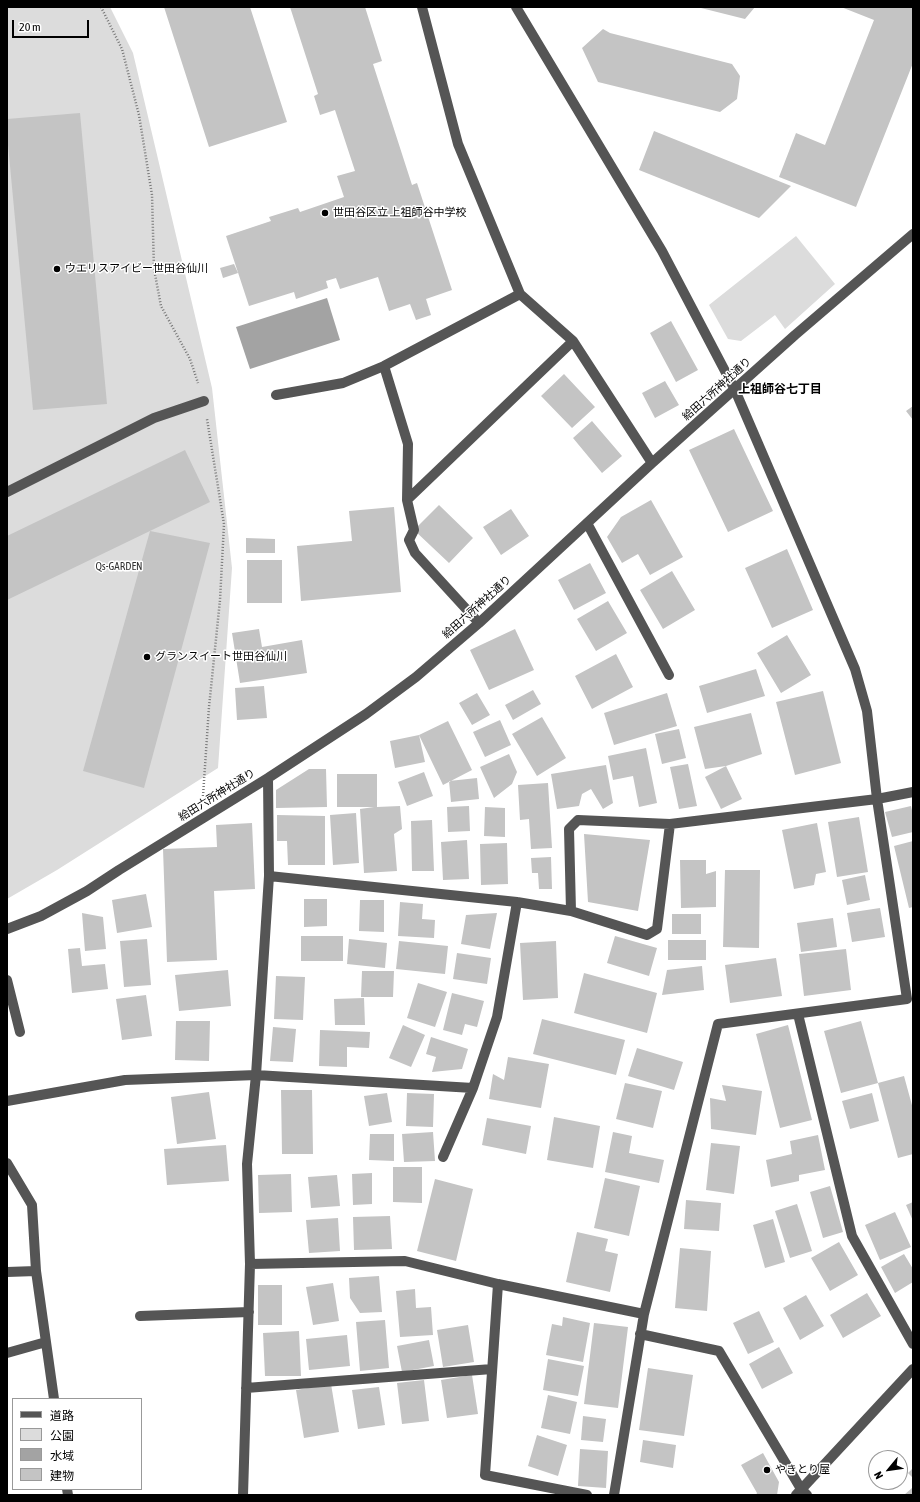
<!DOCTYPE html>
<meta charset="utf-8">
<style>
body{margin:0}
#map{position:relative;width:920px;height:1502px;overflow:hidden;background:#fff;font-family:"Asap Condensed","Noto Sans JP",sans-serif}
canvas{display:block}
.frame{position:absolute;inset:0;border:8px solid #000;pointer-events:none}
.legend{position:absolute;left:12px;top:1398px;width:130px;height:92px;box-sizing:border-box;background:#fff;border:1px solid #999;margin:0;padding:5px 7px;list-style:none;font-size:12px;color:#000}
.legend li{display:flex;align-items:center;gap:8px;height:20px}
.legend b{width:20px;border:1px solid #999}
.north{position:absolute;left:868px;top:1450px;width:40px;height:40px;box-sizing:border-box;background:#fff;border:1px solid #999;border-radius:50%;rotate:241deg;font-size:11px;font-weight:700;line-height:16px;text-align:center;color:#000}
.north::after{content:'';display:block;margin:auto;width:14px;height:18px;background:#000;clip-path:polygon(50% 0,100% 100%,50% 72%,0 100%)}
.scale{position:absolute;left:12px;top:20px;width:77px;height:18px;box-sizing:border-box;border:2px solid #000;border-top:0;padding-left:5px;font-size:12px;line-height:14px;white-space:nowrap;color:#000;-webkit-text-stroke:3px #fff;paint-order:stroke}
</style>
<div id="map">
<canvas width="920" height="1502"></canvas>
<div class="frame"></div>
<ul class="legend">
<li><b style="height:5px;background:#555"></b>道路</li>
<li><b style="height:11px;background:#dcdcdc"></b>公園</li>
<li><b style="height:11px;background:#a3a3a3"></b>水域</li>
<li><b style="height:11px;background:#c4c4c4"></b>建物</li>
</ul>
<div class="north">N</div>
<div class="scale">20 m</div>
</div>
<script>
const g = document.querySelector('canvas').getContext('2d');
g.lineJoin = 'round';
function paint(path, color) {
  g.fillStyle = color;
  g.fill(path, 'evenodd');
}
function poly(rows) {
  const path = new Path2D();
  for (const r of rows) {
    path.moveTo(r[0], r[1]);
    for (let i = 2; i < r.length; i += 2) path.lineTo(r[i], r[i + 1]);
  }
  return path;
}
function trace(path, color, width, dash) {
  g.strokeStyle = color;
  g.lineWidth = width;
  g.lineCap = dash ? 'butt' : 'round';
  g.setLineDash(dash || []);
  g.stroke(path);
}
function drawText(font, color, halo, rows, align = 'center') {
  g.font = font + ' "Asap Condensed","Noto Sans JP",sans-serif';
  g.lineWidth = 3;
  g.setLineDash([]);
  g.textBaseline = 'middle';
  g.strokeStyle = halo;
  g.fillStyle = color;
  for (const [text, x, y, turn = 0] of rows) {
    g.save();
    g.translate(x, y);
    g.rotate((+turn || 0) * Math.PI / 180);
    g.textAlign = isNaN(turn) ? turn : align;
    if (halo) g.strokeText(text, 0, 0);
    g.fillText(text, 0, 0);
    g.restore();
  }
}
paint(poly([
 [7,7,110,7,133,53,212,388,232,568,218,768,57,870,7,899],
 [796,236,835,284,785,329,775,315,741,341,728,339,709,305]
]), '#dcdcdc');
paint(poly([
 [327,298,340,340,250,369,236,327]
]), '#a3a3a3');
paint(poly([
 [164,7,250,7,287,122,209,147],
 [290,7,365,7,382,61,373,64,412,185,417,183,452,290,426,299,431,315,416,320,410,304,389,311,378,277,340,289,336,278,326,281,328,288,296,299,294,292,249,306,226,236,271,221,269,217,298,208,300,212,344,197,337,176,355,171,335,110,320,115,314,96,318,94],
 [697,7,755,7,745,19],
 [841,7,913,7,913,63,856,207,779,177,796,133,825,145,874,20],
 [603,29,610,33,732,64,740,76,737,99,720,112,598,82,582,48],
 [80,113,107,404,33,410,7,134,7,119],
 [654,131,791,186,759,218,639,170],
 [234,264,238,273,223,278,220,268],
 [671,321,698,370,676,382,650,333],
 [564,374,595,407,572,428,541,396],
 [665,381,679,405,655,418,642,393],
 [913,406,913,420,906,411],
 [592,421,622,456,602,473,573,438],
 [734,429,773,511,728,532,689,450],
 [185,450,210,502,7,600,7,536],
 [651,500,683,557,650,575,638,554,622,563,607,537,621,517],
 [439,505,473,538,449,563,414,530],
 [394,507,401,592,301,601,297,546,352,541,349,511],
 [511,509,529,536,501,555,483,527],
 [150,531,210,543,144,788,83,771],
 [246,538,275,539,275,553,246,553],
 [787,549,813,610,772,628,745,568],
 [247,560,282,560,282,603,247,603],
 [590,563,606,593,574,610,558,580],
 [672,571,695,610,663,629,640,590],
 [608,601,627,633,596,651,577,619],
 [259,629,262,647,302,640,307,673,240,683,232,633],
 [515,629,534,670,489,690,470,650],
 [787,635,811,675,781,693,757,653],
 [616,654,633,687,592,709,575,676],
 [756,669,765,696,707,713,699,686],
 [264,686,267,718,237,720,235,688],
 [533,690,541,704,513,720,505,705],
 [823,691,841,763,795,775,776,702],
 [477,693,490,715,472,725,459,703],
 [667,693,677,726,614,745,604,713],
 [751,713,762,754,726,766,705,769,694,727],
 [542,717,566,758,537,776,512,734],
 [500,720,511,745,485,757,473,732],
 [448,721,472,770,443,785,419,735],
 [679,729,686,758,662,764,655,734],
 [419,735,425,762,395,768,390,741],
 [646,748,657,803,639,807,633,776,613,780,608,756],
 [509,754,517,772,512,784,494,798,480,767],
 [688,764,697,806,679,809,670,767],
 [606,765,613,803,603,809,591,789,582,794,579,806,557,809,551,774],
 [726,766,742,799,721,809,705,777],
 [309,769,326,769,327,807,276,808,276,790],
 [424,772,433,796,407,806,398,782],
 [337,774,377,774,377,807,400,806,402,829,394,834,397,871,364,873,360,809,374,807,337,807],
 [477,778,479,799,451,802,449,781],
 [548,783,552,848,531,849,529,819,520,820,518,785],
 [469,806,470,831,448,832,447,807],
 [911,806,913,815,913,832,892,837,885,812],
 [485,807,505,808,505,837,484,836],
 [356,813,359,863,333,865,330,815],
 [277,815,325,816,325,865,288,865,287,841,277,841],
 [859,817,868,872,837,877,828,822],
 [432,820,434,871,412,871,411,821],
 [252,823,255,889,214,891,217,960,167,962,163,849,217,847,216,825],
 [817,823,826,872,816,874,814,885,794,889,782,830],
 [584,834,650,840,638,911,588,902],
 [467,840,469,879,443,880,441,842],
 [913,841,913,907,909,908,894,846],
 [507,843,508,884,481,885,480,844],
 [551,857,552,889,539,889,538,873,532,873,531,858],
 [680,860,706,860,706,874,716,871,716,907,681,908],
 [725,870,760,870,759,948,723,947],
 [865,875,870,900,847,905,842,880],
 [146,894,152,927,117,933,112,900],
 [304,899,327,899,327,926,304,927],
 [360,900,384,900,384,932,359,931],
 [400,902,423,904,422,919,435,920,434,938,398,936],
 [880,908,885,937,852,942,847,913],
 [82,913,103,917,106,949,85,951],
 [497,913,490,949,461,944,466,915],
 [672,914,701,914,701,934,672,934],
 [833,918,837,947,801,952,797,923],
 [301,936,343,936,343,961,301,961],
 [615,936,657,948,649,976,607,963],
 [147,939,151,985,124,987,120,941],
 [349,939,387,943,385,968,347,964],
 [668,940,706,940,706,960,668,960],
 [399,941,448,946,445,974,396,969],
 [556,941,558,998,523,1000,520,943],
 [80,948,82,966,105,964,108,989,72,993,68,949],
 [846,949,851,990,804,996,799,954],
 [457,953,491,958,487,984,453,979],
 [776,958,782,996,730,1003,725,965],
 [702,966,704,990,662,995,667,970],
 [228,970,231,1006,179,1011,175,975],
 [362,971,394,971,393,997,361,997],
 [584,973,657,993,647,1033,574,1013],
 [276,976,305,977,303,1020,274,1019],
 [418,983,447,992,435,1027,407,1018],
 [452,993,484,1001,477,1027,465,1024,462,1035,443,1030],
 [146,995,152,1036,122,1040,116,999],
 [364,998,365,1025,335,1025,334,999],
 [542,1019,625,1040,616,1075,533,1054],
 [176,1021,210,1021,209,1061,175,1060],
 [861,1021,878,1083,841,1093,824,1031],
 [403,1025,425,1035,411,1067,389,1058],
 [788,1025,812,1120,780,1128,756,1034],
 [273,1027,296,1029,293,1062,270,1061],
 [320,1030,370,1032,369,1048,347,1047,347,1067,319,1066],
 [431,1037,468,1049,462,1069,432,1072,436,1057,426,1054],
 [637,1048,683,1062,674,1090,628,1076],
 [508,1057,549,1064,541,1108,489,1099,493,1074,504,1080],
 [904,1076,913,1109,913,1154,898,1158,878,1083],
 [625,1083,662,1091,653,1128,616,1119],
 [722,1085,762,1091,756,1135,711,1129,710,1098,726,1101],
 [281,1090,312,1090,313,1154,282,1154],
 [209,1092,216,1139,177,1144,171,1097],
 [387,1093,392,1122,369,1126,364,1096],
 [407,1093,434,1094,433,1127,406,1126],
 [872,1093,879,1121,850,1129,842,1101],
 [554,1117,600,1126,593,1168,547,1160],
 [487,1118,531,1126,526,1154,482,1145],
 [433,1132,435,1161,404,1162,402,1134],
 [613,1132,632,1136,629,1153,664,1160,659,1183,605,1172],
 [370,1134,394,1134,394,1161,369,1160],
 [818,1135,825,1170,799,1175,799,1181,771,1187,766,1160,792,1154,790,1141],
 [711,1143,740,1146,734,1194,706,1190],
 [226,1145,229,1181,167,1185,164,1149],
 [393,1167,422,1167,422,1203,393,1202],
 [372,1173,372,1204,353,1205,352,1174],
 [291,1174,292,1212,259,1213,258,1175],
 [337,1175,340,1206,311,1208,308,1177],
 [605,1178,640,1186,629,1236,594,1228],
 [435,1179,473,1189,456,1261,417,1251],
 [830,1186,843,1232,823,1238,810,1192],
 [686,1200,721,1203,719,1231,684,1229],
 [913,1202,913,1221,906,1205],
 [797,1204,812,1251,790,1258,775,1211],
 [895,1212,911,1247,880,1260,865,1225],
 [390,1216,392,1249,354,1250,353,1217],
 [338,1218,340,1251,309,1253,306,1220],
 [773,1219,785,1262,765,1268,753,1225],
 [577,1232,608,1239,605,1251,618,1254,610,1292,566,1282],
 [839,1242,858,1275,830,1291,811,1258],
 [680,1248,711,1251,707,1311,675,1308],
 [904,1254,913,1269,913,1282,895,1293,881,1267],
 [379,1276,382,1312,360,1313,350,1298,349,1278],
 [333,1283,339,1321,313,1325,306,1287],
 [258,1285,282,1285,282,1325,258,1325],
 [415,1289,416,1308,431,1307,433,1335,400,1337,396,1291],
 [867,1293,881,1316,843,1338,830,1315],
 [806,1295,824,1326,800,1340,783,1308],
 [759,1311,774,1342,748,1354,733,1323],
 [563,1317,590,1323,583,1362,546,1355,552,1324,562,1326],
 [385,1320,389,1368,360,1371,356,1322],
 [594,1323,628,1327,618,1408,584,1404],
 [468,1325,474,1362,443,1367,437,1330],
 [299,1331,301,1376,265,1376,263,1333],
 [347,1335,350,1366,309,1370,306,1339],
 [429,1340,434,1366,402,1372,397,1346],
 [779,1347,793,1373,762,1389,749,1364],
 [548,1359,584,1366,578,1396,543,1390],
 [648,1368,693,1375,684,1436,639,1430],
 [472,1375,478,1414,447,1418,441,1380],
 [424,1380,429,1421,402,1424,397,1383],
 [331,1384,339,1432,304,1438,296,1390],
 [379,1387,385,1425,358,1429,352,1390],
 [548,1395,577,1402,570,1434,541,1428],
 [583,1416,606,1419,603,1442,581,1440],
 [537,1435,567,1445,558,1476,528,1466],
 [643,1440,676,1445,673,1468,640,1462],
 [580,1449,608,1451,606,1488,578,1486],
 [763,1453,779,1482,777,1495,756,1495,757,1493,741,1465],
 [913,1468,913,1478,908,1473],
 [912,1488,913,1489,913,1495,904,1495]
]), '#c4c4c4');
trace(poly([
 [101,7,122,49,139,115,152,195,154,269,161,306,190,359,198,383],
 [203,796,209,707,220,600,224,524,207,419]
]), '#777', 2.5, [1, 2]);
trace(poly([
 [422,7,458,144,520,294,573,341,652,463],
 [516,7,662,251,735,390,855,669,867,711,877,799,907,999,718,1024,644,1314,614,1495],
 [384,366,408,444,407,500,414,530,409,540,415,553,479,623],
 [276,395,343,383,384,366,520,294],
 [7,492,154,418,204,401],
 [407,500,573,341],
 [587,523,669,675],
 [269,876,517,902,571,911,647,935,657,929,670,824],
 [571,911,569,829,578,820,670,824,877,799,913,792],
 [7,929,41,916,87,891,119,870,268,778,366,714,416,677,479,623,652,463,795,335,913,234],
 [7,980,20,1032],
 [798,1014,852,1236,913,1344],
 [7,1101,125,1080,256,1075,473,1088],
 [443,1157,473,1088,497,1017,517,902],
 [7,1163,32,1205,36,1271,54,1399],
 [250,1264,405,1261,498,1284,644,1314],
 [7,1272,36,1271],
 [498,1284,485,1475,587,1495],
 [140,1316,249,1312],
 [640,1334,719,1351,801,1489,807,1495],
 [7,1353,46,1342],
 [246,1388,492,1369],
 [67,1489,68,1495],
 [243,1495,250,1264,247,1164,256,1075,269,876,268,778],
 [796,1495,913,1369]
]), '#555', 10);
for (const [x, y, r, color] of [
 [325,213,4,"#000"],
 [57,269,4,"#000"],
 [147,657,4,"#000"],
 [767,1470,4,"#000"]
]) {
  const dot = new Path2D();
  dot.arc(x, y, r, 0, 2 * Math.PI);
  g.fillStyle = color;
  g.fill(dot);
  trace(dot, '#fff', 1.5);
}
drawText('11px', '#000', '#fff', [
 ["世田谷区立 上祖師谷中学校",333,213],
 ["ウエリスアイビー世田谷仙川",65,269],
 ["グランスイート世田谷仙川",155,657],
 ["やきとり屋",775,1470]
], 'left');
drawText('11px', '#000', '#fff', [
 ["給田六所神社通り",717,389,-42],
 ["給田六所神社通り",477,607,-42],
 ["給田六所神社通り",217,795,-32]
]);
drawText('11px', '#333', '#fff', [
 ["Qs-GARDEN",119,567]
]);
drawText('bold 12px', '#000', '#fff', [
 ["上祖師谷七丁目",780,389]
]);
</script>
